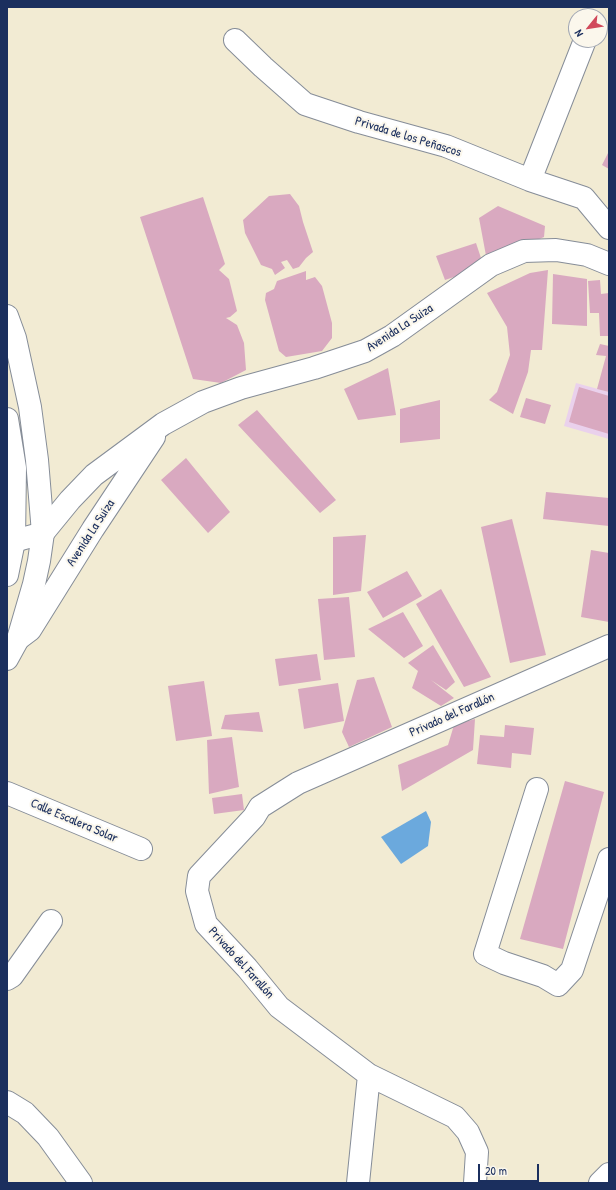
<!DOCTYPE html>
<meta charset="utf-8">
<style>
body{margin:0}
#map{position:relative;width:616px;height:1190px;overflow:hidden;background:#f2ebd3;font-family:"Patrick Hand",sans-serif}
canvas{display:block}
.frame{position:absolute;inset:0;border:8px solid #1b2f5e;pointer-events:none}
.north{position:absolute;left:568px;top:8px;width:40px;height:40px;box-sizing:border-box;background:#fbf7ec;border:1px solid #a1a7b3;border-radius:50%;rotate:240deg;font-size:11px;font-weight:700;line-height:16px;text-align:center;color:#1b2f5e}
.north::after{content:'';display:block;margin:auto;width:14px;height:18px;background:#d1495b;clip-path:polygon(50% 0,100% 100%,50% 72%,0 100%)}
.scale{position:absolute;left:478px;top:1164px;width:61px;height:18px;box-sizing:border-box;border:2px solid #1b2f5e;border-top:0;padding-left:5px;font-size:12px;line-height:14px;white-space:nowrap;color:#1b2f5e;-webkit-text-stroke:3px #fbf7ec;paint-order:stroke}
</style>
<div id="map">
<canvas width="616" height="1190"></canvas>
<div class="frame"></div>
<div class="north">N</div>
<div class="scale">20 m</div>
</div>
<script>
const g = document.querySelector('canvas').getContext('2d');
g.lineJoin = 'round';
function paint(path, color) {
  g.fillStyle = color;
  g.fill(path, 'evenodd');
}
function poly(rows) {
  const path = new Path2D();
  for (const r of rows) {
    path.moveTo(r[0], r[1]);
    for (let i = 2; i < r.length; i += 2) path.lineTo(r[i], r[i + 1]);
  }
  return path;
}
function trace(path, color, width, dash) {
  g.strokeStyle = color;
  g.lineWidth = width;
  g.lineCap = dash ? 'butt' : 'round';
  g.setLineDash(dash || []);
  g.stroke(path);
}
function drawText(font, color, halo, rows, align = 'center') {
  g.font = font + ' "Patrick Hand",sans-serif';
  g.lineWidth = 4;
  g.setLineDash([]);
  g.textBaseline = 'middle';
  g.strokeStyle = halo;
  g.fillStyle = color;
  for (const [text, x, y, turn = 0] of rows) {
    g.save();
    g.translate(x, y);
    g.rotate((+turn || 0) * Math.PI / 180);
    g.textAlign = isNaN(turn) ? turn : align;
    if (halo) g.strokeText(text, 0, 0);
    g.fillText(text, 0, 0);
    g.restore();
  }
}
paint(poly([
 [576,383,609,392,609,439,564,426]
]), '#ead1ec');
paint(poly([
 [426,811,431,822,428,846,401,864,381,837]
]), '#6ba9dd');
paint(poly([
 [609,151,609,169,602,165],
 [290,194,299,206,303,222,313,252,306,258,299,267,293,269,287,260,281,262,285,268,275,275,272,269,261,265,245,233,243,220,269,196],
 [203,197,225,264,219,270,229,279,237,311,230,317,226,318,237,325,244,343,246,370,221,383,193,379,140,217],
 [498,206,545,226,544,237,487,261,479,218],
 [476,243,484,267,445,280,436,256],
 [548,270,542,350,531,350,528,372,513,414,489,400,497,392,510,355,507,327,487,293,530,273],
 [306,271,306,280,315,277,322,286,332,323,332,338,322,351,286,357,279,351,265,300,266,293,274,289,277,281],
 [553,274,587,279,587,326,552,324],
 [600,280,601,294,609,293,609,336,600,336,599,313,590,313,588,281],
 [600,344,609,346,609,392,597,389,606,356,596,355],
 [388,368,396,415,358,420,344,389],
 [579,387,609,396,609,434,569,422],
 [526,398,551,405,545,424,520,417],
 [440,400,440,439,400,443,400,409],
 [257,410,336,500,320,513,238,425],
 [186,458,230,512,208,533,161,480],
 [546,492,609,498,609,526,543,519],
 [512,519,546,655,510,663,481,527],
 [366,535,361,591,333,595,333,537],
 [591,550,609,553,609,622,581,617],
 [407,571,422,596,383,618,367,592],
 [441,589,491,677,464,687,416,604],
 [349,597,355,657,324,660,318,599],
 [403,612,423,646,404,658,368,629],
 [433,645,455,682,446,690,431,680,454,698,441,706,412,688,418,671,408,663],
 [317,654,321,680,279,686,275,659],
 [374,677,392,727,349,747,342,732,357,680],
 [204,681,212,736,176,741,168,686],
 [338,683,344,721,304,729,298,689],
 [259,712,263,732,221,729,225,715],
 [475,719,473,750,402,791,398,765,448,745,454,725],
 [505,725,534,728,531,755,512,753,511,768,477,764,480,735,504,737],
 [232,737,239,787,209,794,207,740],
 [565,781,604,792,563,949,520,939],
 [242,794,244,810,214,814,212,798]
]), '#d9a9c0');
const minor = poly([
 [235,40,263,67,305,104,359,122,446,146,530,180,584,198,609,228],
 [530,180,585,40],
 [14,541,43,533,70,500,94,475,163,424,203,402,241,388,314,368,365,351,392,336,491,265,524,251,556,250,587,255,609,264],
 [18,639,30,630,93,529,154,437],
 [537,789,485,954,504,963,543,976,558,985,572,970,609,859],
 [7,793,141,849],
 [7,979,12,976,51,921],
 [7,1102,25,1113,48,1137,81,1183],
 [358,1183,369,1075],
 [475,1183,477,1152,468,1132,455,1117,369,1075,279,1007,247,968,206,924,197,891,199,876,254,817,260,807,298,783,609,646],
 [600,1183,609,1174]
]);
const major = poly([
 [7,316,15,338,30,407,37,460,43,533,39,561,34,584,18,639,7,659],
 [7,419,15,468,14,541,7,575]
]);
trace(minor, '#868d98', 24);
trace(major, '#868d98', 24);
trace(minor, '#fff', 22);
trace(major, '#fff', 22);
drawText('13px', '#1b2f5e', '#fbf7ec', [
 ["Privada de los Peñascos",408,137,17],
 ["Avenida La Suiza",400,328,-33],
 ["Avenida La Suiza",91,533,-57],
 ["Privado del Farallón",452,715,-24],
 ["Calle Escalera Solar",74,821,23],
 ["Privado del Farallón",241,963,48]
]);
</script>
